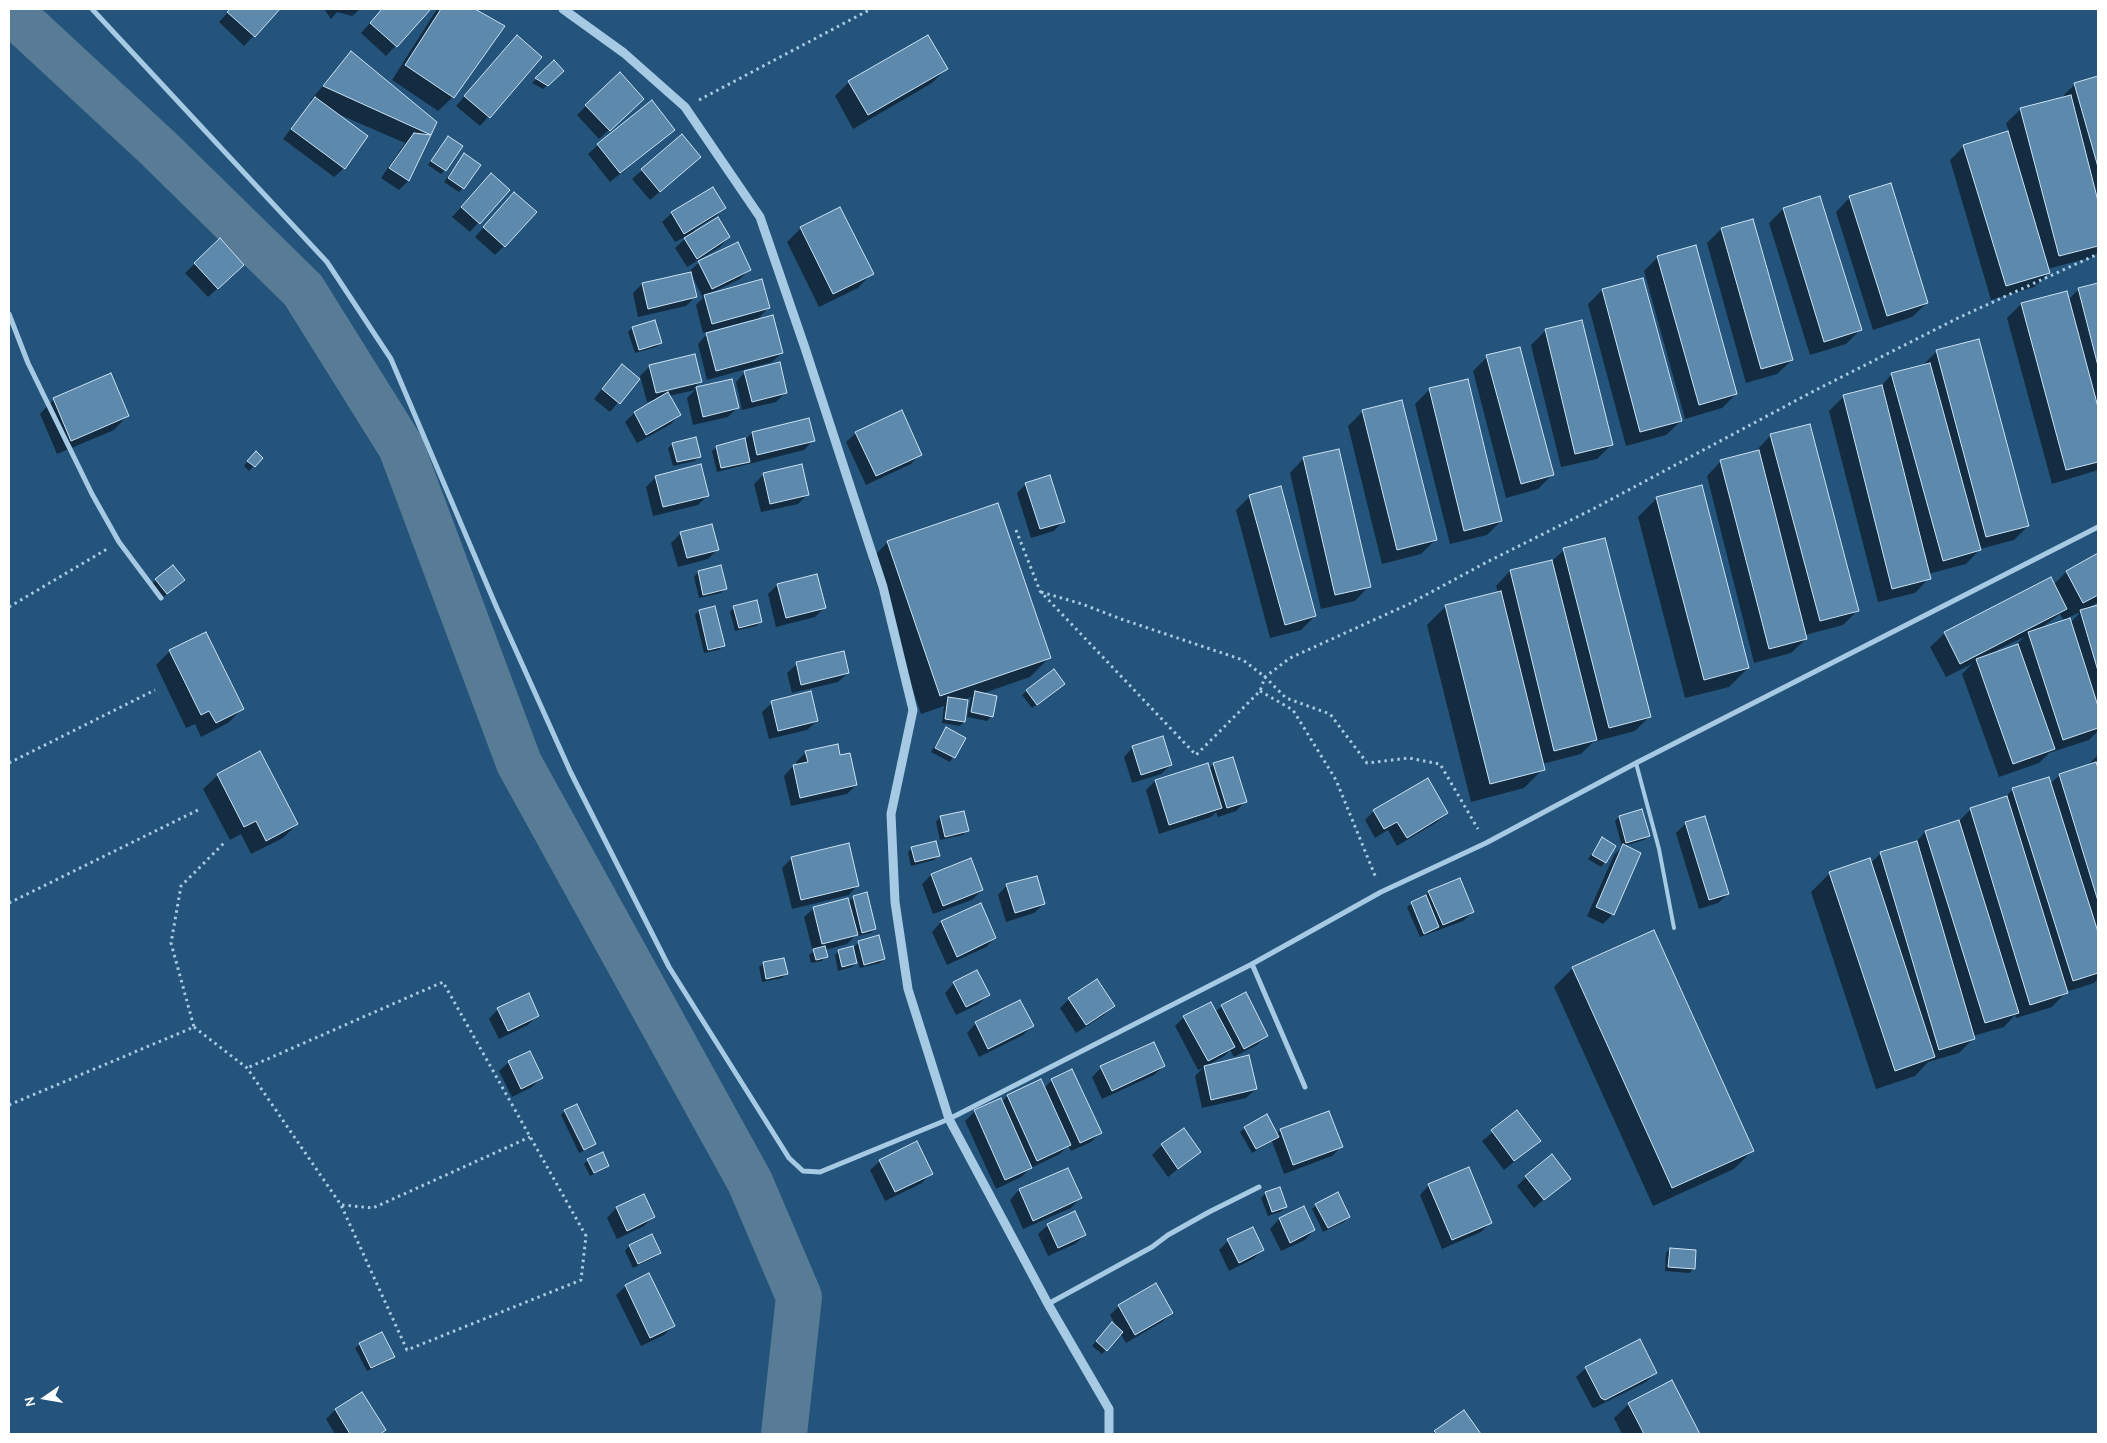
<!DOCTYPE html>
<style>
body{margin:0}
#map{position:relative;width:2107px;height:1443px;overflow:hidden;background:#24547b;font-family:Karla,sans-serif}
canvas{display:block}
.frame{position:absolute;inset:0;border:10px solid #fff;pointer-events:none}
.north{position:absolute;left:20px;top:1373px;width:50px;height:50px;-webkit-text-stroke:4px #24547b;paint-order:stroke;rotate:257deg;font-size:14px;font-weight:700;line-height:20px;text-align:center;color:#fff}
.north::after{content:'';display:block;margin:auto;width:18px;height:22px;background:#fff;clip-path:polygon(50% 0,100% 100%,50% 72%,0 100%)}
</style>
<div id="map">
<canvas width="2107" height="1443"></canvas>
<div class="frame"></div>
<div class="north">N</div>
</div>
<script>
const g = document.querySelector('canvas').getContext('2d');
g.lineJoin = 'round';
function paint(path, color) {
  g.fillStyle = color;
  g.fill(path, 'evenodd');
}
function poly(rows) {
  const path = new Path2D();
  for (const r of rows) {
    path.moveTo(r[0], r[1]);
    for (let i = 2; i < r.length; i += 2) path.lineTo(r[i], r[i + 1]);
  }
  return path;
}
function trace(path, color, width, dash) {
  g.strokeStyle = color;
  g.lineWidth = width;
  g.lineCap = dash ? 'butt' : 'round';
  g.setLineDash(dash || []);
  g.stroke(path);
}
paint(poly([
 [231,9,279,9,244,46,219,22],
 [324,9,360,9,352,16,337,12,331,19],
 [383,9,430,9,386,56,361,33],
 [437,9,472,9,503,27,453,97,438,111,392,80],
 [517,36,541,57,480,126,456,106],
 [351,53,436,122,408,181,399,190,381,178,405,143,338,114,344,168,334,177,283,139,312,102,310,101],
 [554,62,562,71,543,89,532,83],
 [946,69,932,83,853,129,835,96,849,82],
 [2098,78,2098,252,2093,257,2047,269,2049,273,2034,287,1991,300,1950,160,1964,146,2009,132,2006,123,2021,109,2061,98,2075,84],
 [586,106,633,108,599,139,577,115],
 [673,130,610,182,588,154,598,145],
 [681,136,690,166,650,200,632,179],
 [448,137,445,170,441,174,428,165],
 [460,159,463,188,459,192,444,182],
 [482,184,508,190,470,232,452,217],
 [1850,197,1927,303,1912,317,1873,330,1836,212],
 [1819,198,1860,330,1846,344,1810,355,1769,223,1783,209],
 [505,203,504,246,495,255,475,237],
 [724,208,715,217,694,230,696,232,729,237,720,247,687,267,675,248,689,235,675,242,662,222,672,213],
 [1753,220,1792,360,1777,374,1746,383,1707,243,1721,229],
 [801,228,872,273,858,288,819,307,787,242],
 [220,240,233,274,208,297,185,273],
 [1658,257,1736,394,1722,408,1685,419,1644,271],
 [699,262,750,269,740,279,713,292,768,308,756,321,782,353,772,362,707,380,698,344,707,334,751,322,751,320,703,333,696,305,703,298,692,276,695,297,686,306,638,317,633,293,642,284,690,273,689,272],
 [1643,279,1681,421,1666,435,1626,446,1588,304,1602,290],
 [2098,284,2098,470,2052,484,2007,318,2021,304,2066,292,2068,300,2079,289],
 [632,328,661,343,656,347,635,353,628,332],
 [1546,330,1612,444,1597,459,1561,467,1531,345],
 [1937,351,2028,526,2014,540,1980,549,1966,564,1928,574,1929,578,1915,593,1878,602,1829,411,1844,396,1879,388,1892,374,1923,365],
 [1487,357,1552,475,1538,489,1506,498,1473,371],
 [650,366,701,381,693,389,731,380,737,408,728,417,693,425,687,398,695,390,669,396,680,414,671,424,637,443,625,422,634,413,656,399,647,402,640,376],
 [745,372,785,393,776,402,742,410,736,382],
 [613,375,638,379,610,412,594,399],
 [1430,389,1501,521,1487,535,1450,544,1415,404],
 [54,399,128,415,114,430,57,454,40,414],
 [1363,411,1435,540,1421,554,1382,564,1348,426],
 [752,433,813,440,804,450,717,472,712,451,717,447,744,441],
 [856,433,920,454,911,464,866,485,846,442],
 [1771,435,1858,610,1843,625,1805,635,1806,639,1791,653,1754,663,1707,476,1721,461,1757,452,1757,450],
 [673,444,699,456,695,461,673,466,668,448],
 [251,457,261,458,249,471,244,466],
 [1304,458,1369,586,1355,601,1321,609,1290,473],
 [801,466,808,494,798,504,761,512,754,484,763,475],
 [656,477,708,495,698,505,653,516,646,487],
 [1026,484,1063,521,1054,531,1031,538,1017,493],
 [1250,496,1315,616,1301,630,1270,638,1236,510],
 [1657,498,1748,668,1729,687,1685,698,1638,517],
 [681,533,717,550,708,559,678,567,671,543],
 [888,542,1049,658,1030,677,981,694,992,716,987,721,967,717,971,697,961,701,964,722,960,726,942,723,944,706,921,714,869,561],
 [1564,550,1649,717,1635,731,1593,742,1581,754,1542,764,1543,769,1524,788,1471,802,1427,625,1446,606,1498,593,1496,586,1510,571,1552,561],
 [2098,555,2098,602,2088,608,2098,606,2098,731,2089,740,2049,753,2039,763,1999,777,1962,674,1972,664,1946,677,1930,647,1945,633,2053,585,2066,572],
 [2078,613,2079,614,2070,623,2068,618],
 [2060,614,2064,621,2045,628,2044,626],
 [2024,637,2016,645,1998,652,1997,650],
 [698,572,725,588,721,593,699,598,694,577],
 [156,580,179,584,162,598,152,584],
 [777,585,824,608,815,617,776,627,768,594],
 [734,607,761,622,756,626,735,631,730,612],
 [714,608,724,645,719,650,704,653,695,615,699,611],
 [170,651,242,709,228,723,201,737,195,724,186,728,156,665],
 [797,664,848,673,838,682,792,693,787,673],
 [1053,671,1059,688,1032,708,1022,695],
 [772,703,817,721,807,730,769,739,762,712],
 [946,729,964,738,950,762,931,752],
 [1133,747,1171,765,1161,774,1132,783,1124,757],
 [806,752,856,785,847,794,791,806,784,776,793,766,797,766,796,762],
 [2098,755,2098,979,2094,983,2066,992,2052,1007,2016,1018,2015,1015,2004,1027,1973,1036,1974,1038,1959,1053,1928,1062,1915,1076,1876,1089,1811,892,1830,873,1870,864,1881,853,1915,843,1925,832,1958,822,1971,809,2003,799,2013,789,2050,784,2060,775,2086,767],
 [1213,764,1246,801,1236,811,1218,817,1216,812,1211,817,1159,834,1146,790,1155,781,1209,769],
 [218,775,297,824,283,838,251,854,241,834,230,840,203,789],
 [1374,811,1447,813,1437,822,1397,846,1388,830,1375,838,1365,820],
 [940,817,967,831,963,835,940,840,936,822],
 [1619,817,1648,836,1644,840,1624,846,1613,914,1603,924,1587,916,1614,855,1622,847,1615,821],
 [1686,823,1728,894,1718,903,1699,909,1676,833],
 [1602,839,1605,862,1601,867,1588,859],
 [912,848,938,856,934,860,911,866,908,852],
 [792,858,858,885,849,895,792,909,782,868],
 [970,860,982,890,972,900,933,914,922,884,931,875],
 [1007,885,1044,904,1034,913,1006,922,998,895],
 [1429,892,1473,912,1463,921,1420,937,1407,907],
 [854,897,875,929,871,933,858,936,857,934,847,944,825,950,826,956,822,961,811,963,809,955,813,952,804,917,814,908,848,902],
 [980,905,995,938,986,947,947,965,932,932,941,922],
 [859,942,884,959,880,963,860,968,858,961,852,967,838,971,835,955,839,951,854,947],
 [764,963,786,974,782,978,762,982,759,967],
 [1573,968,1753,1150,1734,1169,1653,1206,1554,987],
 [954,983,988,994,979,1004,956,1015,945,993],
 [1069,999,1113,1006,1104,1015,1076,1033,1060,1008],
 [1222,1006,1267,1035,1257,1045,1234,1057,1230,1050,1224,1056,1206,1066,1256,1089,1246,1098,1202,1108,1195,1076,1203,1068,1198,1070,1175,1026,1184,1017,1215,1012],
 [498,1009,538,1015,528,1025,499,1039,489,1019],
 [976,1023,1032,1026,1023,1035,979,1057,967,1033],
 [509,1062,541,1078,532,1087,512,1097,499,1071],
 [1164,1066,1154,1075,1102,1099,1092,1077,1101,1068],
 [1052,1080,1100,1133,1091,1142,1071,1151,1068,1146,1060,1154,1031,1168,1021,1177,996,1189,965,1121,974,1112,1000,1100,1001,1103,1007,1096,1041,1081,1044,1088],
 [565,1111,594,1144,590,1148,579,1153,561,1115],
 [1517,1112,1539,1141,1504,1170,1482,1141],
 [1245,1128,1276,1134,1281,1130,1341,1147,1332,1156,1284,1174,1272,1141,1252,1153,1240,1132],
 [1184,1130,1199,1152,1168,1177,1152,1155,1162,1145],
 [588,1160,608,1165,590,1176,584,1164],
 [880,1161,931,1173,922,1183,885,1201,870,1170],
 [1067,1169,1080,1198,1071,1208,1023,1229,1010,1200,1019,1190],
 [1526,1177,1569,1178,1534,1208,1517,1186],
 [1429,1185,1491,1222,1481,1232,1442,1249,1420,1195],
 [1266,1193,1286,1206,1282,1211,1268,1216,1261,1198],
 [643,1195,653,1217,644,1226,617,1239,607,1218,616,1208],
 [1316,1205,1349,1217,1344,1222,1323,1232,1312,1209],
 [1303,1208,1314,1230,1305,1240,1281,1251,1270,1229,1279,1219],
 [1048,1225,1085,1235,1075,1244,1048,1256,1038,1234],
 [651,1236,660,1253,655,1257,633,1268,625,1251,629,1246],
 [1228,1241,1262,1250,1253,1259,1229,1271,1219,1250],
 [1670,1249,1694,1269,1689,1273,1665,1271,1666,1253],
 [626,1286,673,1326,664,1335,641,1346,616,1295],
 [1119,1306,1171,1313,1162,1322,1126,1343,1120,1333,1102,1354,1092,1346,1108,1328,1117,1328,1110,1315],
 [360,1344,393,1356,389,1361,367,1371,355,1348],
 [1586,1368,1655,1373,1646,1382,1594,1408,1592,1407,1576,1377],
 [1672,1381,1698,1434,1622,1434,1614,1418,1629,1404],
 [361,1394,384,1430,380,1434,335,1434,326,1419,335,1410],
 [1464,1412,1480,1434,1433,1434,1435,1432]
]), '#0007');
trace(poly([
 [9,10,158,148,303,290,401,447,519,763,750,1182,799,1297,784,1434]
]), '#587b96', 46);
const building = poly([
 [230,9,280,9,255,37,227,12,230,9],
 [382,9,431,9,397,47,370,23,382,9],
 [441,9,475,9,505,26,454,98,405,65,441,9],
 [517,35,542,57,490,118,464,96,517,35],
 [928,35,948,69,868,115,848,81,928,35],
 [351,51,437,122,431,135,323,86,351,51],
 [554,60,564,71,548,86,535,78,554,60],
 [620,72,644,99,610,131,585,105,620,72],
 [2098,76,2098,167,2074,83,2098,76],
 [2071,95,2098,201,2098,246,2059,256,2020,108,2071,95],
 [315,97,368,136,345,169,291,129,315,97],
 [652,100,675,130,620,173,597,144,652,100],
 [2008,131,2050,273,2006,286,1963,145,2008,131],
 [414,133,431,135,409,181,389,168,414,133],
 [682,134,701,157,660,192,641,169,682,134],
 [448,136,463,146,446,171,431,161,448,136],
 [464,153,481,165,464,189,448,178,464,153],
 [491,173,510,190,480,224,461,207,491,173],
 [1891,183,1928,303,1887,316,1849,196,1891,183],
 [713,187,726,208,684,234,671,212,713,187],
 [514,192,537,212,505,247,483,227,514,192],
 [1820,196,1862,330,1824,342,1783,208,1820,196],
 [840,207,874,274,833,294,800,227,840,207],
 [718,217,730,237,697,259,684,238,718,217],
 [1753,219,1793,360,1761,369,1721,228,1753,219],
 [220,238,244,265,218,289,194,263,220,238],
 [738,242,751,270,712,289,698,261,738,242],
 [1696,245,1737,394,1699,405,1657,256,1696,245],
 [691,272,697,297,648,309,642,283,691,272],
 [1643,278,1682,421,1640,432,1602,289,1643,278],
 [762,279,770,308,712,324,704,295,762,279],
 [2098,283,2098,366,2078,288,2098,283],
 [2067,291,2098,407,2098,462,2066,470,2021,303,2067,291],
 [773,315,783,353,716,371,706,333,773,315],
 [655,320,662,343,639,350,632,327,655,320],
 [1582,320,1613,445,1575,454,1545,329,1582,320],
 [1979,339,2029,526,1986,537,1936,350,1979,339],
 [1520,347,1554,475,1521,484,1486,355,1520,347],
 [695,354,702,382,656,393,649,365,695,354],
 [780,362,787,393,752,402,744,371,780,362],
 [1930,363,1981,550,1943,561,1891,373,1930,363],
 [622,364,640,379,620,404,602,389,622,364],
 [111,373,129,416,71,441,53,398,111,373],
 [732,379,739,408,703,417,696,387,732,379],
 [1468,379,1502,521,1464,531,1429,388,1468,379],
 [1882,385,1931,579,1892,589,1843,395,1882,385],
 [668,392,681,415,646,435,634,412,668,392],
 [1402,400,1437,540,1397,550,1362,410,1402,400],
 [902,410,922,455,876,476,855,432,902,410],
 [809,418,815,441,757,455,752,432,809,418],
 [1810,424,1859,611,1820,621,1770,434,1810,424],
 [696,437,701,457,677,462,672,443,696,437],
 [745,438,750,462,721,468,716,446,745,438],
 [1339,449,1371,587,1335,595,1303,457,1339,449],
 [1759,450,1807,639,1769,649,1720,460,1759,450],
 [256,451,263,458,255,467,247,461,256,451],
 [701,464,709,496,663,507,655,476,701,464],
 [802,464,809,495,770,504,763,473,802,464],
 [1050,475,1065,522,1040,529,1025,483,1050,475],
 [1702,485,1749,668,1704,680,1656,497,1702,485],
 [1281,486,1316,616,1285,625,1249,495,1281,486],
 [998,503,1051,658,940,696,887,541,998,503],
 [712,524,719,550,687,558,680,532,712,524],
 [1605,538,1651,717,1609,728,1563,548,1605,538],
 [2098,553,2098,595,2083,603,2066,571,2098,553],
 [1552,560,1597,740,1554,751,1510,570,1552,560],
 [173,565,185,580,167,594,155,579,173,565],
 [721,565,727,589,703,595,698,571,721,565],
 [817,574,826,608,786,618,777,584,817,574],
 [2051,577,2067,609,1960,664,1944,632,2051,577],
 [1501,591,1545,770,1490,784,1445,605,1501,591],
 [757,600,762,622,739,628,733,606,757,600],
 [2098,605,2098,671,2080,610,2098,605],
 [715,606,725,646,708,650,699,610,715,606],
 [2070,618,2098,706,2098,728,2063,740,2028,632,2070,618],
 [206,632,244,709,216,723,209,711,201,715,169,650,206,632],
 [2018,644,2055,749,2013,764,1976,659,2018,644],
 [844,651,849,673,801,685,796,662,844,651],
 [1054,669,1065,684,1037,705,1026,690,1054,669],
 [811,691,818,721,778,731,771,701,811,691],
 [975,691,997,696,993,717,971,712,975,691],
 [948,697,968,700,965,722,945,719,948,697],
 [946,727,966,738,955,758,935,748,946,727],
 [1163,736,1172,765,1141,775,1132,746,1163,736],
 [838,744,840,755,850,753,857,785,800,798,793,765,808,762,805,751,838,744],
 [260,751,298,824,266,841,256,821,244,827,217,774,260,751],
 [1233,757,1247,802,1227,808,1213,763,1233,757],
 [2096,762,2098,768,2098,901,2059,774,2096,762],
 [1208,763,1222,808,1169,825,1155,780,1208,763],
 [2049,777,2098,932,2098,973,2073,981,2012,788,2049,777],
 [1428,778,1448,813,1407,838,1397,822,1384,829,1373,810,1428,778],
 [2007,796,2068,993,2030,1005,1970,808,2007,796],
 [1642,809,1650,836,1626,843,1619,816,1642,809],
 [964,811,969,831,945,837,940,816,964,811],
 [1705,816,1729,894,1709,900,1685,822,1705,816],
 [1959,820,2019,1013,1985,1023,1925,831,1959,820],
 [1602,837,1616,846,1606,863,1592,855,1602,837],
 [936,841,940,856,915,862,911,847,936,841],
 [1917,841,1975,1039,1939,1050,1880,852,1917,841],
 [849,843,859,886,801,900,791,857,849,843],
 [1623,844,1641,853,1614,915,1596,907,1623,844],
 [971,858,983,890,943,906,931,874,971,858],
 [1870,858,1935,1057,1895,1071,1829,872,1870,858],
 [1037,876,1045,904,1015,913,1006,884,1037,876],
 [1460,878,1474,912,1443,925,1428,891,1460,878],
 [867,892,876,929,862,933,853,896,867,892],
 [1426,895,1439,927,1424,934,1411,902,1426,895],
 [848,898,858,935,822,944,813,907,848,898],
 [981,903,996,938,957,957,941,921,981,903],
 [1654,930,1754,1151,1672,1188,1572,967,1654,930],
 [879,935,885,959,864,965,858,941,879,935],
 [825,946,828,957,816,960,813,949,825,946],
 [853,946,857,963,842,967,838,950,853,946],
 [784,958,788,974,766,979,763,962,784,958],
 [977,970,990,995,966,1007,953,982,977,970],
 [1097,979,1115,1006,1086,1025,1068,998,1097,979],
 [1246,992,1268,1036,1244,1049,1221,1005,1246,992],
 [529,993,539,1016,508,1031,497,1008,529,993],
 [1020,1000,1034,1026,988,1049,975,1022,1020,1000],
 [1211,1002,1235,1047,1208,1061,1183,1016,1211,1002],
 [1154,1042,1165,1066,1112,1091,1100,1066,1154,1042],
 [530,1051,543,1078,521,1089,508,1061,530,1051],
 [1249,1055,1257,1089,1211,1100,1204,1066,1249,1055],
 [1072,1069,1102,1133,1080,1143,1051,1079,1072,1069],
 [1041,1079,1071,1145,1037,1161,1007,1095,1041,1079],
 [1001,1098,1032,1168,1005,1180,974,1110,1001,1098],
 [577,1104,596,1144,584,1150,564,1110,577,1104],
 [1517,1110,1541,1141,1514,1161,1491,1130,1517,1110],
 [1329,1111,1343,1147,1293,1165,1280,1129,1329,1111],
 [1267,1114,1279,1137,1256,1149,1244,1127,1267,1114],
 [1184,1128,1201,1152,1178,1169,1161,1144,1184,1128],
 [917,1141,933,1174,895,1192,879,1160,917,1141],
 [603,1152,609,1166,594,1173,587,1159,603,1152],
 [1552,1154,1571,1179,1544,1200,1525,1176,1552,1154],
 [1469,1167,1492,1223,1452,1240,1428,1184,1469,1167],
 [1068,1168,1082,1198,1033,1221,1019,1189,1068,1168],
 [1280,1187,1287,1207,1272,1212,1265,1192,1280,1187],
 [1338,1192,1350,1217,1328,1228,1315,1204,1338,1192],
 [644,1194,655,1217,627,1231,616,1207,644,1194],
 [1304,1206,1315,1230,1290,1243,1279,1218,1304,1206],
 [1075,1211,1086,1235,1058,1248,1047,1224,1075,1211],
 [1253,1227,1264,1250,1239,1263,1227,1239,1253,1227],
 [652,1234,661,1253,638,1264,629,1245,652,1234],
 [1670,1248,1696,1250,1695,1269,1668,1267,1670,1248],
 [649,1273,675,1326,650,1338,625,1285,649,1273],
 [1156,1283,1173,1313,1135,1335,1118,1305,1156,1283],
 [1112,1322,1123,1332,1107,1351,1096,1341,1112,1322],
 [382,1332,395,1357,371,1368,359,1343,382,1332],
 [1640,1339,1657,1373,1605,1400,1601,1398,1585,1367,1640,1339],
 [1672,1380,1700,1434,1644,1434,1628,1403,1672,1380],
 [362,1392,386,1430,380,1434,350,1434,335,1409,362,1392],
 [1464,1410,1481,1434,1437,1434,1434,1431,1464,1410]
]);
paint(building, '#5d89ac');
trace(building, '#cae2f4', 1);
trace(poly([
 [699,100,871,9],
 [1016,530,1040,591,1196,755,1260,691,1265,677,1290,658,1409,604,1487,562,1593,509,1812,392,1958,318,2098,254],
 [1041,592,1082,604,1121,619,1243,660,1265,677,1286,698,1330,714,1367,763,1409,758,1440,764,1478,829],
 [9,607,107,549],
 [1260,691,1293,710,1336,780,1376,878],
 [9,763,155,690],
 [9,903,198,810],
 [194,1027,247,1068,341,1205,407,1350,581,1280,586,1236,443,982,247,1068],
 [9,1105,194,1027,171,943,181,886,225,842],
 [342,1205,373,1208,530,1137]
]), '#a7cae4', 3, [2.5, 4]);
trace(poly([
 [1636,763,1659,849,1674,928]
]), '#a7cae4', 4);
trace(poly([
 [92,9,327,262,391,359,496,606,571,773,669,967,789,1158,803,1171,820,1172,949,1119,1252,964,1381,892,1486,843,1636,763,2098,527],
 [9,314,28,363,92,494,119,542,161,598],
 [1252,964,1305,1087],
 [1048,1304,1152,1247,1168,1235,1209,1212,1259,1187]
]), '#a7cae4', 5);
trace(poly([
 [563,9,624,53,685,107,760,217,805,348,883,587,913,710,891,814,895,902,908,989,949,1119,1048,1304,1109,1409,1109,1434]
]), '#a7cae4', 9);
</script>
